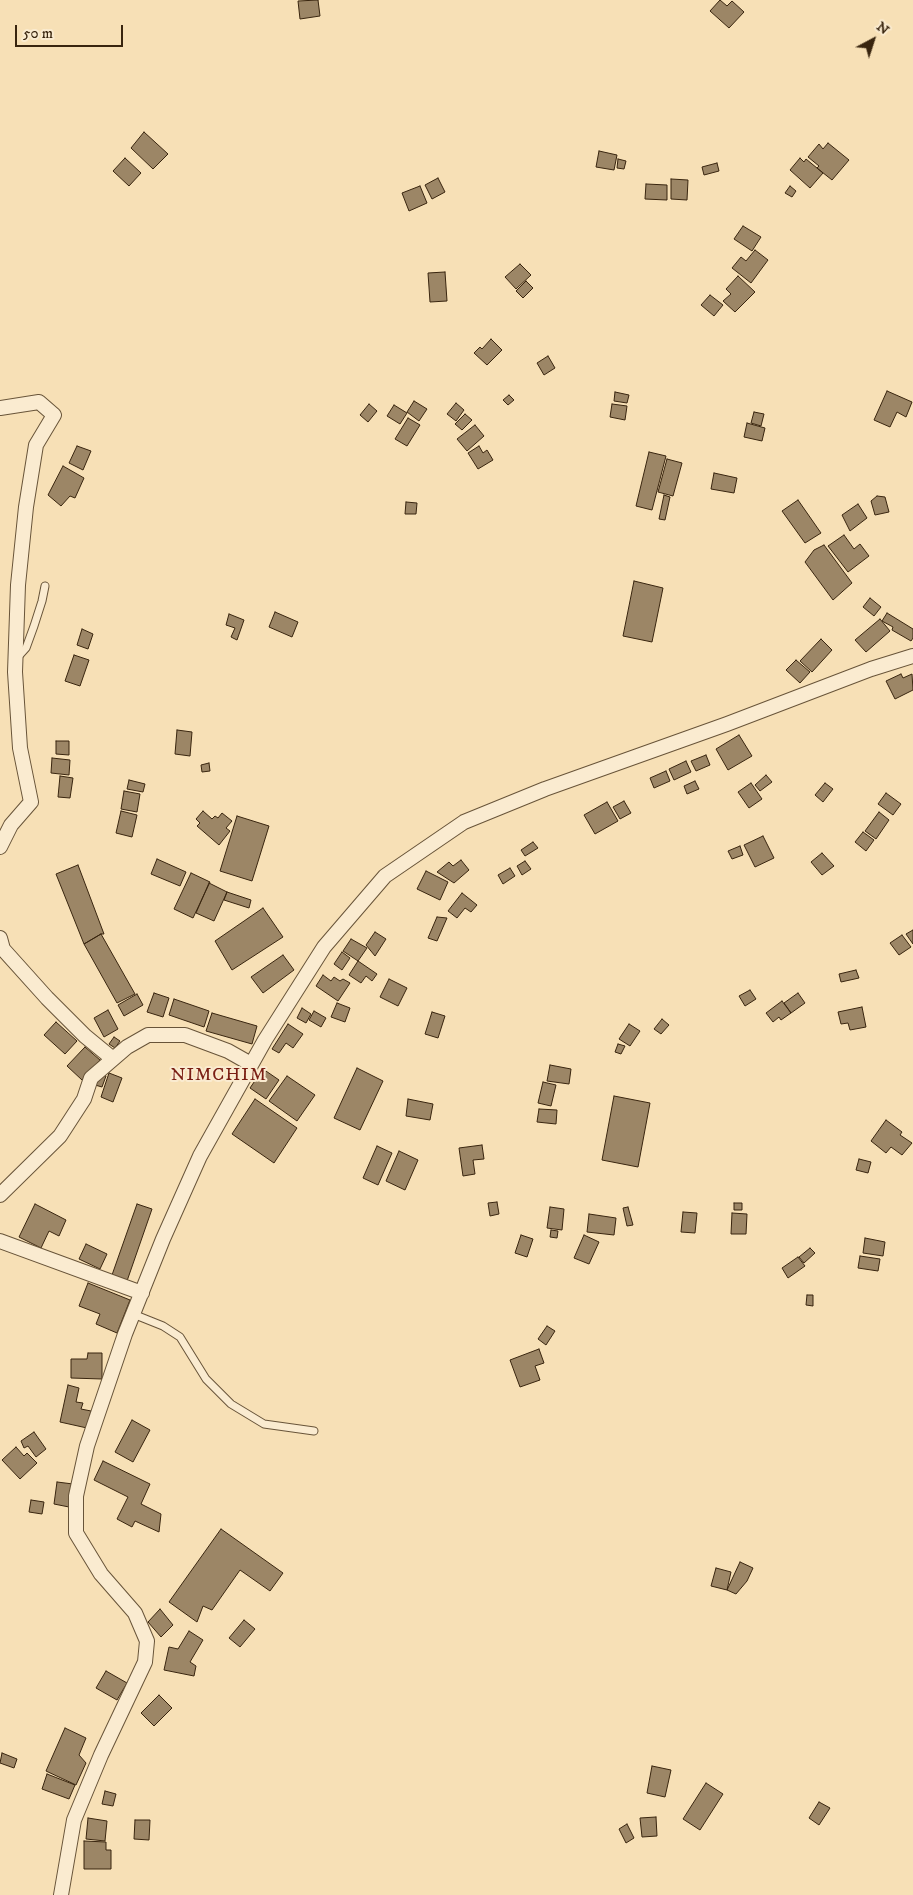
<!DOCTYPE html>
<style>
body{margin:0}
#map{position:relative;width:913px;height:1895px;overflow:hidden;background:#f7e0b6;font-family:"IM FELL DW Pica",serif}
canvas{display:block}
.north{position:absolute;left:848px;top:15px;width:50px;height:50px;-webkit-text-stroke:4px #faebd0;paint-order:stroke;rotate:40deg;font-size:14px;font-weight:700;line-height:20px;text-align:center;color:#39250f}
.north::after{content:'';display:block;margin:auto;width:18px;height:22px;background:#39250f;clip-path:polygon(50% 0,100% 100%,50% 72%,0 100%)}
.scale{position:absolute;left:15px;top:25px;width:108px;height:22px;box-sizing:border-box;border:2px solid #39250f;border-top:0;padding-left:6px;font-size:15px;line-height:18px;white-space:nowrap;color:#39250f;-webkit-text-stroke:4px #faebd0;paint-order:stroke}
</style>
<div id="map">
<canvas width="913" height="1895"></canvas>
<div class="north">N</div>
<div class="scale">50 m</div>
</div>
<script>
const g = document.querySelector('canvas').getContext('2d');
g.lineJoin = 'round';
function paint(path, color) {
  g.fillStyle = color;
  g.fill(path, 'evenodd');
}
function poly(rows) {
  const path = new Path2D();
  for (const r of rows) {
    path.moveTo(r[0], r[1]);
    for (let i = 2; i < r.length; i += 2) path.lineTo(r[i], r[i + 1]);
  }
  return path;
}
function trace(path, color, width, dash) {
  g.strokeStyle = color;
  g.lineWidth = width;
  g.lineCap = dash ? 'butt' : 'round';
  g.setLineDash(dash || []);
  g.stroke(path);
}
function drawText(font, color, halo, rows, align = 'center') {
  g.font = font + ' "IM FELL DW Pica",serif';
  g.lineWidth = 4;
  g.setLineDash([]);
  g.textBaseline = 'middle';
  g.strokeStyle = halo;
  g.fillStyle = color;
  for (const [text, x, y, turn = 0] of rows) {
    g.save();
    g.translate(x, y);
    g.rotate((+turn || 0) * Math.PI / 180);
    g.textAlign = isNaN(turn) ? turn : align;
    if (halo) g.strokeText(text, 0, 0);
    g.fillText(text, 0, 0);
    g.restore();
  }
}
const building = poly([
 [318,0,320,16,300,19,298,1,318,0],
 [720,0,727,6,732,1,744,12,729,28,710,11,720,0],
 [144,132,168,154,153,169,131,148,144,132],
 [828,143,849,160,832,180,817,168,819,166,808,157,819,144,823,149,828,143],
 [599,151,617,155,614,170,596,167,599,151],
 [125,158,141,173,129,186,113,171,125,158],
 [800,158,804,162,806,159,823,173,810,188,790,170,800,158],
 [618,159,626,161,624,169,617,168,618,159],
 [717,163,719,171,704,175,702,167,717,163],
 [438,178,445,192,432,199,425,185,438,178],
 [671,179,688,180,687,200,671,199,671,179],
 [646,184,667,185,667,200,645,199,646,184],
 [420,186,427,203,409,211,402,193,420,186],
 [790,186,796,191,792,197,785,193,790,186],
 [743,226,761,237,752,251,734,239,743,226],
 [755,250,768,260,751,283,732,268,741,257,746,261,755,250],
 [520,264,531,275,516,289,505,277,520,264],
 [445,272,447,301,430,302,428,273,445,272],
 [738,276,755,292,735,312,723,301,731,294,726,289,738,276],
 [526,281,533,288,523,298,516,291,526,281],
 [710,295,723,305,714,316,701,305,710,295],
 [491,339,502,350,487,365,474,353,480,347,482,349,491,339],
 [548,356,555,368,544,375,537,363,548,356],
 [887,391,912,402,906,417,897,412,890,427,874,420,887,391],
 [615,392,629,395,627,403,614,401,615,392],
 [509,395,514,400,508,405,503,400,509,395],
 [414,401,427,409,419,421,407,412,414,401],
 [456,403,464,410,456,421,447,414,456,403],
 [369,404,377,411,368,422,360,415,369,404],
 [612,404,627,406,625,420,610,417,612,404],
 [394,405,407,413,400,424,387,416,394,405],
 [754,412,764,414,761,426,751,423,754,412],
 [465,414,472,420,462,430,455,424,465,414],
 [408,418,420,425,407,446,395,439,408,418],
 [747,423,765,428,762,441,744,437,747,423],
 [475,425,484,436,467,451,457,439,475,425],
 [77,446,91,451,83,470,69,463,77,446],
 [479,446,483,453,487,450,493,460,478,469,468,453,479,446],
 [649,452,666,456,652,510,636,506,649,452],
 [667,459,682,463,673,496,658,492,667,459],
 [63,466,84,478,75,498,70,496,61,506,48,495,63,466],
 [714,473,737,478,734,493,711,489,714,473],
 [664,495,670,497,665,520,659,519,664,495],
 [877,496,885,497,889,512,875,515,871,501,877,496],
 [798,500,821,533,805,543,782,511,798,500],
 [406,502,417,503,416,514,405,514,406,502],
 [858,504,867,518,850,531,842,515,858,504],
 [844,535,854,549,860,544,869,556,848,572,828,546,844,535],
 [824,545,852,583,833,600,805,562,814,550,824,545],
 [634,581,663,588,652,642,623,636,634,581],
 [870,598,881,607,874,616,863,607,870,598],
 [275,612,298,622,292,637,269,627,275,612],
 [887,613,913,629,913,638,911,641,892,630,893,627,882,621,887,613],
 [229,614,244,620,237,640,231,637,235,628,226,625,229,614],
 [880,619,890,631,866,652,855,640,880,619],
 [82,629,93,634,88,649,77,645,82,629],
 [821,639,832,650,812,672,800,661,821,639],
 [74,655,89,660,80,686,65,681,74,655],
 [796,660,810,672,800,683,786,670,796,660],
 [901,674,903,678,912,674,913,690,895,699,886,681,901,674],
 [177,730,192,732,190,756,175,754,177,730],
 [739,735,752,756,728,770,716,749,739,735],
 [56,741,69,741,69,755,56,754,56,741],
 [706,755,710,765,696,771,691,761,706,755],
 [52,758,70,760,69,775,51,773,52,758],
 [686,761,691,772,674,780,669,769,686,761],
 [209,763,210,771,202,772,201,765,209,763],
 [666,771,670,781,654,788,650,778,666,771],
 [766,775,772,782,760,791,755,785,766,775],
 [60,776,73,778,70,798,58,797,60,776],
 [129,780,145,784,143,792,127,789,129,780],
 [695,781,699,789,687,794,684,786,695,781],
 [751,783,762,799,749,808,738,792,751,783],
 [825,783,833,789,823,802,815,795,825,783],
 [124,791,140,794,137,812,121,809,124,791],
 [886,793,901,804,893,815,878,804,886,793],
 [624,801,631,813,620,819,613,807,624,801],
 [607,802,618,821,595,834,584,815,607,802],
 [121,811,137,815,132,837,116,833,121,811],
 [203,811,212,819,215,816,218,818,222,813,232,821,226,828,230,831,219,845,197,826,200,823,196,819,203,811],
 [879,812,889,820,876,839,865,831,879,812],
 [237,816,269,826,252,881,220,871,237,816],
 [863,832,874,840,866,851,855,842,863,832],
 [763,836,774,858,755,867,744,845,763,836],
 [533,842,538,848,525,856,521,850,533,842],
 [740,846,743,855,732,859,728,851,740,846],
 [822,853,834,866,822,875,811,862,822,853],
 [157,859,186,872,180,886,151,874,157,859],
 [461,860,469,870,454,883,437,872,449,862,453,866,461,860],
 [525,861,531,869,522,875,517,866,525,861],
 [78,865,104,934,101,934,84,944,56,874,78,865],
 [510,868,515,876,503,884,498,875,510,868],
 [426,871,448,882,440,900,417,889,426,871],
 [191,873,210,882,193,918,174,909,191,873],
 [209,883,227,892,214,921,196,913,209,883],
 [227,892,251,900,249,908,224,900,227,892],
 [462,893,477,905,471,912,465,908,457,918,448,911,462,893],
 [263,908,283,937,232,970,215,941,263,908],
 [437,917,447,918,437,941,428,938,437,917],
 [913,930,913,944,906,934,913,930],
 [375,932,386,939,375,956,366,945,375,932],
 [101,934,135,994,117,1003,84,944,101,934],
 [902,935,911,947,899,955,890,943,902,935],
 [351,939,367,948,358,961,343,951,351,939],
 [342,952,350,958,342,970,334,964,342,952],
 [283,955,294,970,263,993,251,977,283,955],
 [358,961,377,974,372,981,366,976,361,983,349,975,358,961],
 [856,970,859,978,841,982,839,974,856,970],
 [323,975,331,981,334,977,340,981,343,979,350,983,338,1001,316,986,323,975],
 [389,979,407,988,398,1006,380,997,389,979],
 [750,990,756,999,745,1006,739,996,750,990],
 [154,993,169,998,163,1017,147,1012,154,993],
 [798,993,805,1003,791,1013,784,1003,798,993],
 [137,994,143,1005,124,1016,118,1005,137,994],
 [174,999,209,1011,204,1027,169,1015,174,999],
 [782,1001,791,1013,781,1020,779,1017,773,1022,766,1013,782,1001],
 [337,1003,350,1008,345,1022,331,1017,337,1003],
 [862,1007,866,1027,850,1030,848,1023,841,1024,838,1012,862,1007],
 [302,1008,311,1014,306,1023,297,1018,302,1008],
 [108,1010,118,1029,104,1037,94,1018,108,1010],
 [314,1011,326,1018,321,1027,309,1020,314,1011],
 [432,1012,445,1016,438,1038,425,1034,432,1012],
 [212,1013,257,1026,252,1044,206,1031,212,1013],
 [662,1019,669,1025,661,1034,654,1029,662,1019],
 [56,1022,77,1041,65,1054,44,1035,56,1022],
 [288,1024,303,1034,293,1048,286,1043,279,1053,272,1049,288,1024],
 [629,1024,640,1031,630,1046,619,1039,629,1024],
 [114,1037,120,1041,115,1048,109,1044,114,1037],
 [618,1044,625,1046,621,1054,615,1052,618,1044],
 [85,1047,100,1060,82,1080,67,1066,85,1047],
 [550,1065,571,1069,569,1084,547,1081,550,1065],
 [357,1068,383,1081,360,1130,334,1118,357,1068],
 [263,1069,279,1080,266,1099,250,1088,263,1069],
 [99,1073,106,1076,102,1087,95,1085,99,1073],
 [109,1073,122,1078,113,1102,101,1097,109,1073],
 [287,1076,315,1095,297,1121,269,1101,287,1076],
 [543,1082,556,1085,551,1106,538,1103,543,1082],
 [614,1096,650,1103,638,1167,602,1160,614,1096],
 [255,1099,297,1128,274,1163,232,1134,255,1099],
 [408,1099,433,1104,430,1120,406,1116,408,1099],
 [539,1109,557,1110,556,1124,537,1122,539,1109],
 [886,1120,902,1132,900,1135,912,1143,902,1155,891,1147,886,1153,871,1141,886,1120],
 [482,1145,484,1159,473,1160,475,1174,463,1176,459,1148,482,1145],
 [377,1146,392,1153,378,1185,363,1178,377,1146],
 [399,1151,418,1160,405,1190,386,1181,399,1151],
 [859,1159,871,1162,868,1173,856,1170,859,1159],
 [497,1202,499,1214,490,1216,488,1203,497,1202],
 [734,1203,742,1203,742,1210,734,1210,734,1203],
 [35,1204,66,1220,59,1236,49,1231,41,1248,19,1237,35,1204],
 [137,1204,152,1209,127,1281,112,1275,137,1204],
 [550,1207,564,1209,562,1230,547,1228,550,1207],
 [628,1207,633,1225,627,1226,623,1208,628,1207],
 [683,1212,697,1213,695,1233,681,1232,683,1212],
 [732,1213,747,1214,746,1234,731,1234,732,1213],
 [589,1214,616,1218,614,1235,587,1232,589,1214],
 [551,1230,558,1231,557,1238,550,1237,551,1230],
 [521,1235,533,1239,527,1257,515,1253,521,1235],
 [584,1235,599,1242,589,1264,574,1258,584,1235],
 [865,1238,885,1242,883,1256,863,1253,865,1238],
 [86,1244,107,1254,100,1269,79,1259,86,1244],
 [810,1248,815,1253,804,1263,799,1257,810,1248],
 [860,1256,880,1259,878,1271,858,1268,860,1256],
 [798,1257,805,1266,788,1278,782,1268,798,1257],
 [88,1283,130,1300,117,1333,96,1324,100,1314,79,1306,88,1283],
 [807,1295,813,1295,813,1306,806,1305,807,1295],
 [547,1326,555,1331,546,1345,538,1339,547,1326],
 [539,1349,544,1363,535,1366,540,1380,520,1387,510,1360,539,1349],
 [88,1353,102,1353,102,1379,71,1378,71,1359,87,1359,88,1353],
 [68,1385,79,1388,76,1402,83,1403,81,1409,91,1411,87,1428,60,1422,68,1385],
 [132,1420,150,1430,133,1462,115,1452,132,1420],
 [34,1432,46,1449,36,1457,28,1446,24,1448,21,1441,34,1432],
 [16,1447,24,1456,27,1453,37,1463,20,1479,2,1460,16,1447],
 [103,1461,150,1484,141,1504,161,1514,159,1532,135,1521,132,1527,117,1519,128,1497,94,1480,103,1461],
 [57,1482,73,1484,69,1507,54,1504,57,1482],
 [31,1500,44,1502,42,1514,29,1512,31,1500],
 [221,1529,283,1573,270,1591,240,1570,212,1610,203,1606,197,1622,169,1602,221,1529],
 [740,1562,753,1568,747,1581,736,1594,727,1590,740,1562],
 [716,1568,731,1572,727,1590,711,1586,716,1568],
 [160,1609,173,1625,161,1637,148,1622,160,1609],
 [244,1620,255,1629,240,1647,229,1638,244,1620],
 [189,1631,203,1640,190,1662,196,1666,194,1676,164,1670,169,1647,178,1649,189,1631],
 [106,1671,127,1683,117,1700,96,1688,106,1671],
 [159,1695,172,1708,154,1726,141,1713,159,1695],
 [65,1728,86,1738,79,1755,86,1763,76,1785,46,1771,65,1728],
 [2,1753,17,1759,14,1768,0,1763,2,1753],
 [652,1766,671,1770,665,1797,647,1793,652,1766],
 [47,1774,75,1785,69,1799,42,1789,47,1774],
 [706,1783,723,1794,700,1830,683,1819,706,1783],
 [105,1791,116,1794,113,1806,102,1804,105,1791],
 [819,1802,830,1808,819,1825,809,1818,819,1802],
 [656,1817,657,1836,642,1837,640,1818,656,1817],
 [88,1818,107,1821,105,1841,86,1839,88,1818],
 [135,1820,150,1820,149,1840,134,1839,135,1820],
 [627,1824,634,1838,626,1843,619,1829,627,1824],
 [84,1841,106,1842,106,1850,111,1850,111,1869,84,1869,84,1841]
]);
paint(building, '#9c8666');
trace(building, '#39250f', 1);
const service = poly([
 [17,658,26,648,34,626,42,601,45,586],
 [133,1314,163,1326,180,1337,206,1379,231,1404,264,1424,314,1431]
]);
const minor = poly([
 [0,408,39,402,54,415,36,445,26,507,18,585,15,672,20,748,31,802,11,825,0,847],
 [0,938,3,949,47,998,85,1036,113,1059],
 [0,1195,60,1136,84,1099,91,1078,127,1047,148,1035,185,1035,228,1051,251,1064],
 [0,1241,142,1293],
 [61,1895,74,1820,101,1755,145,1662,147,1641,135,1613,101,1574,76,1533,76,1496,87,1446,125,1334,163,1239,200,1156,265,1040,324,947,385,876,464,822,545,789,727,724,871,669,913,656]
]);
trace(service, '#685439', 9);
trace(minor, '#685439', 16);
trace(service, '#faebd0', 7);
trace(minor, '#faebd0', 14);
g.letterSpacing = '1px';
drawText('18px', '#7a1f14', '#faebd0', [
 ["NIMCHIM",219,1076]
]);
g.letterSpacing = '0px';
</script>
